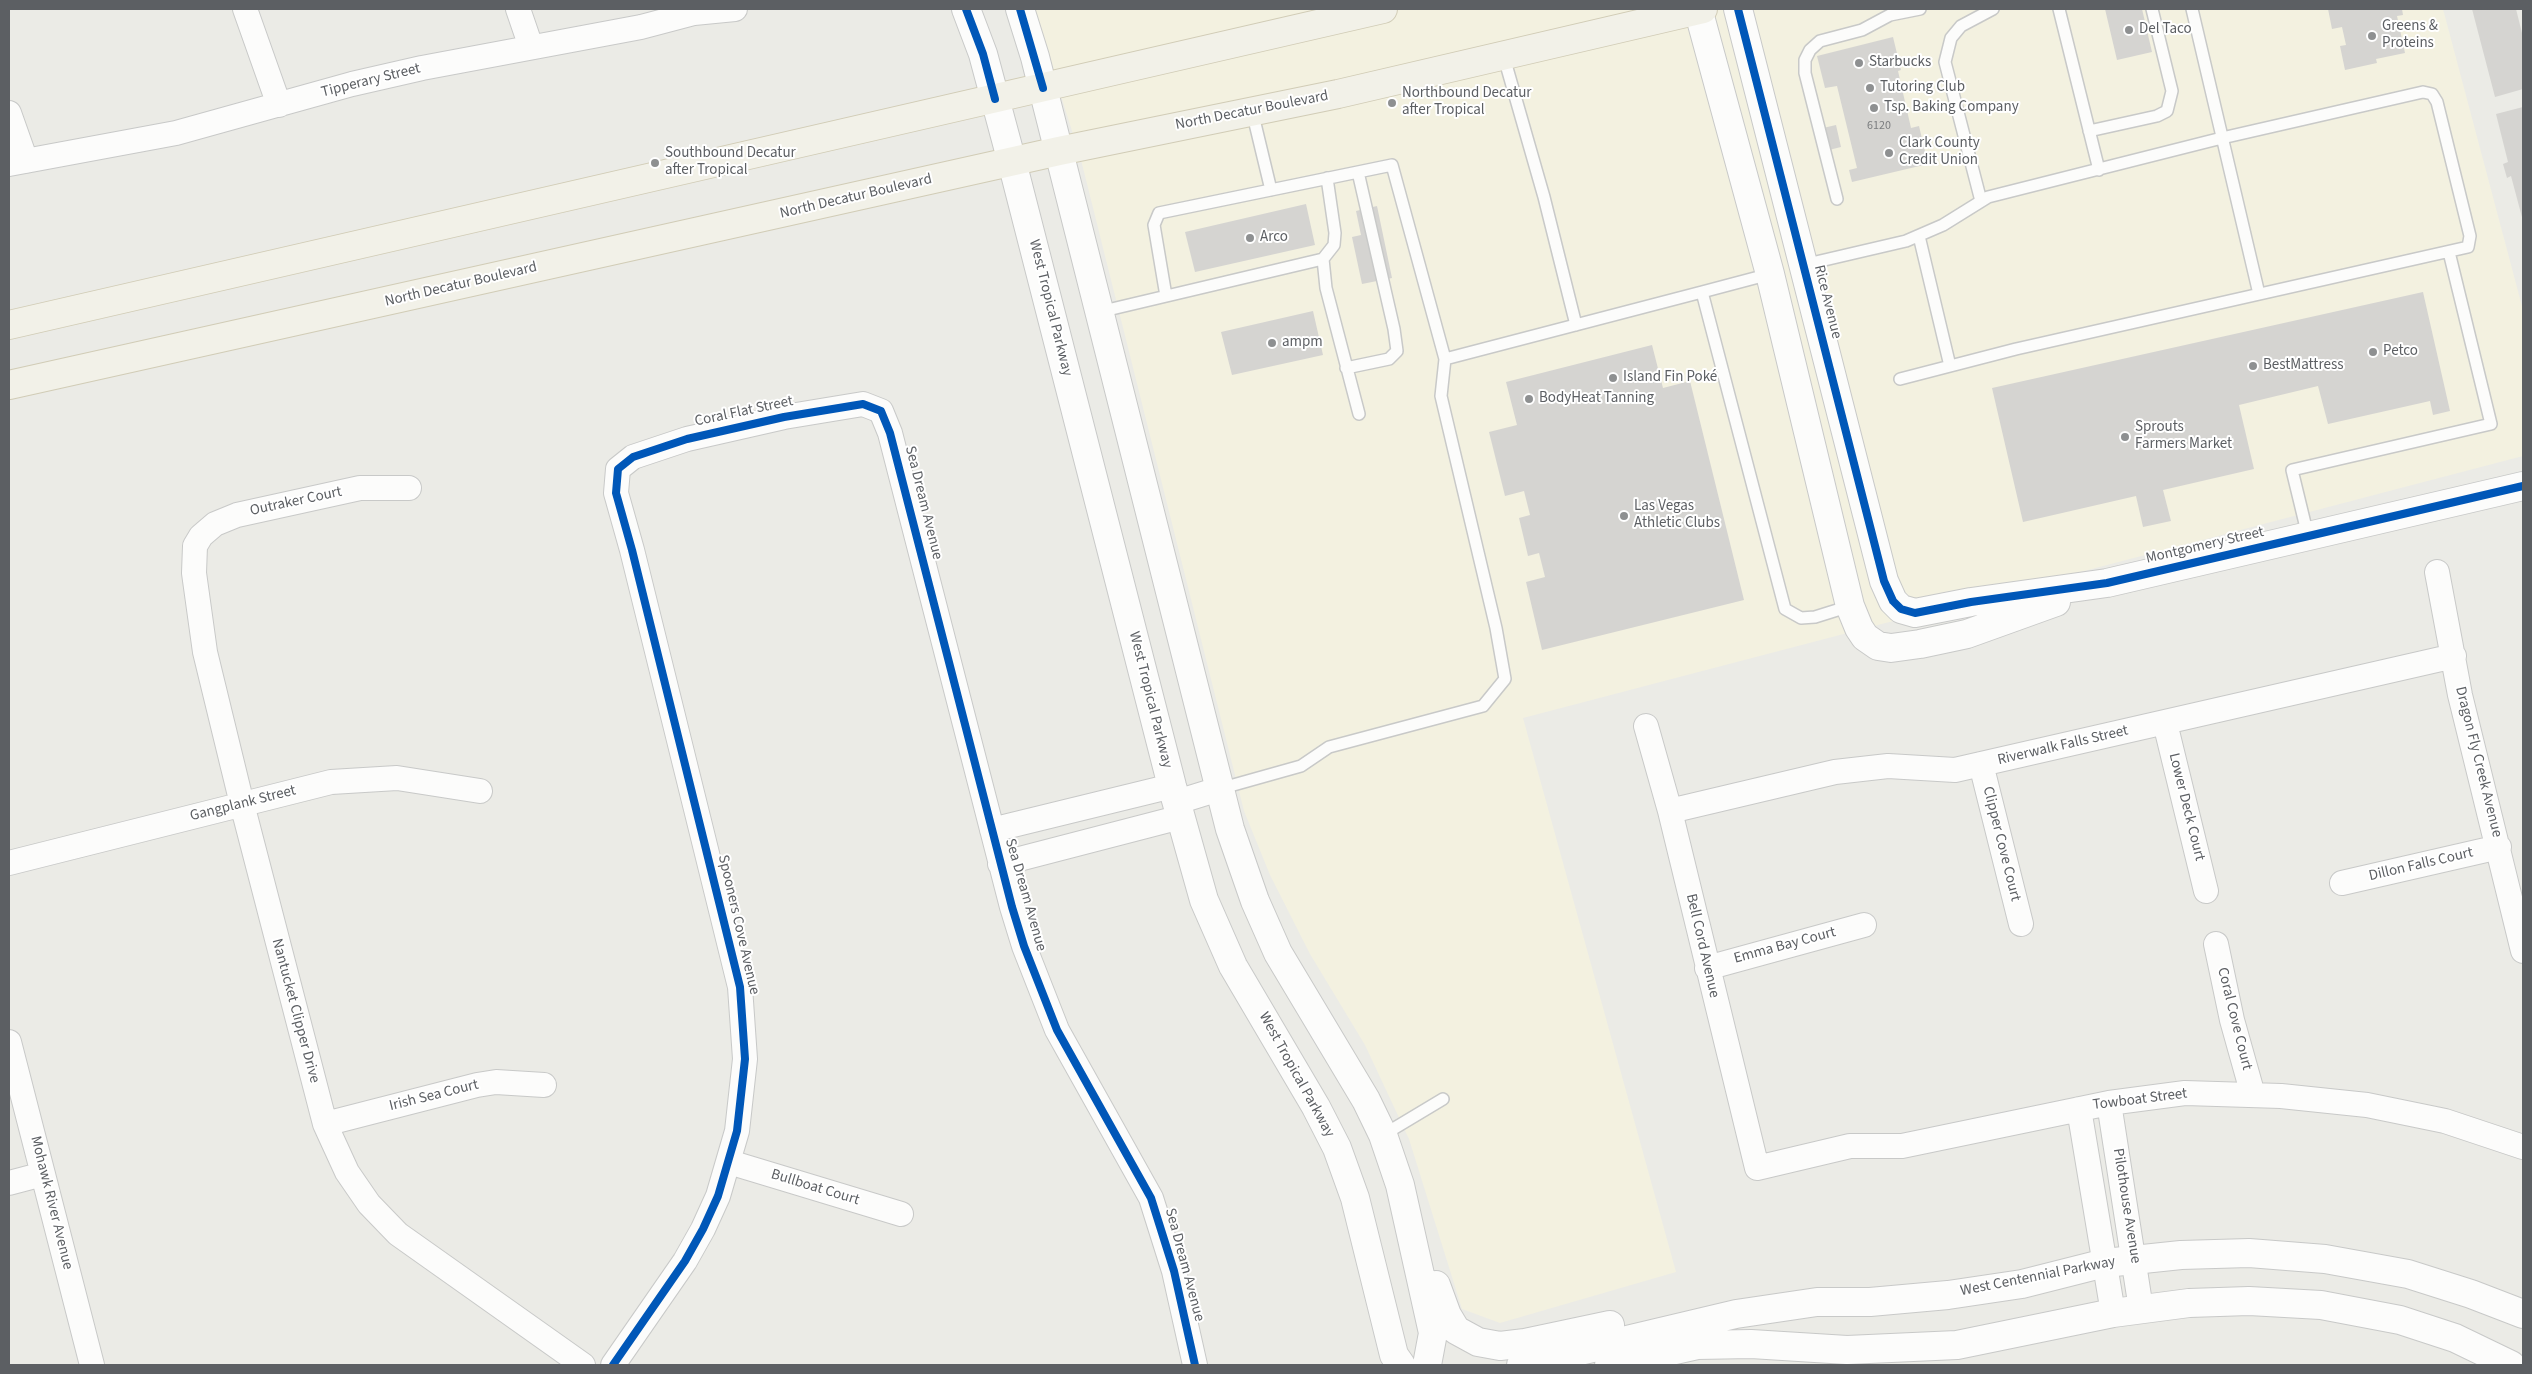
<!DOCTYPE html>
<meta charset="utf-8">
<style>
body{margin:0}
#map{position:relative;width:2532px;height:1374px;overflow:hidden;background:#ebebe6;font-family:"Source Sans 3",sans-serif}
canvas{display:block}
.frame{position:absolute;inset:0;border:10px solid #5c5f63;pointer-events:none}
</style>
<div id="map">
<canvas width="2532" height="1374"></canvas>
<div class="frame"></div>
</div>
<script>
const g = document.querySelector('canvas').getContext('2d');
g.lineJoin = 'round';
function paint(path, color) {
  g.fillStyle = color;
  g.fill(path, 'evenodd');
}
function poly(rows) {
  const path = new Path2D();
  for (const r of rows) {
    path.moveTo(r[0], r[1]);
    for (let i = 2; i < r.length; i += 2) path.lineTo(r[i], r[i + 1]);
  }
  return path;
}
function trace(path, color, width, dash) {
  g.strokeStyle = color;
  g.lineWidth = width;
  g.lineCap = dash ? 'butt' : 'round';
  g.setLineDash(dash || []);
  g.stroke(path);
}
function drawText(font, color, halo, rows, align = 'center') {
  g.font = font + ' "Source Sans 3",sans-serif';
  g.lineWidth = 4;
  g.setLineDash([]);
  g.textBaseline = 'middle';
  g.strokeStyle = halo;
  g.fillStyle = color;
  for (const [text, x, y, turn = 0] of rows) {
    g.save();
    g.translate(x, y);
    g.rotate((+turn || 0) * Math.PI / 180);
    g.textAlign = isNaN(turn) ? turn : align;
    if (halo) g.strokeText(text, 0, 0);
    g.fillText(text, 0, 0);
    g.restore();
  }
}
paint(poly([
 [1034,9,2443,9,2523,310,2523,456,1523,718,1676,1272,1500,1323,1462,1309,1409,1139,1365,1045,1310,954,1270,875,1244,811,1081,160]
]), '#f3f1e0');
paint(poly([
 [2105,9,2142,9,2152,52,2117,60],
 [2328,9,2402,9,2403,15,2397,16,2405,53,2376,59,2377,63,2345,70,2340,46,2346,45,2342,27,2332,29],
 [2472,9,2516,9,2523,37,2523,89,2495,97],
 [1893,37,1901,70,1898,71,1911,128,1919,126,1928,164,1852,182,1849,170,1857,168,1837,86,1825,88,1817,56],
 [2523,107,2523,221,2511,176,2507,178,2503,164,2508,162,2496,114],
 [1836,125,1841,147,1829,150,1823,128],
 [1306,204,1315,245,1195,272,1185,232],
 [1377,206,1392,278,1362,284,1352,237,1361,235,1356,211],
 [2423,292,2450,411,2433,415,2430,401,2328,424,2318,386,2239,405,2254,469,2163,490,2171,521,2143,527,2136,496,2023,522,1992,388],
 [1313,311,1323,355,1232,375,1221,332],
 [1652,345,1663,388,1690,381,1744,600,1542,650,1526,582,1545,577,1539,553,1528,556,1519,518,1530,515,1524,491,1505,496,1489,432,1517,425,1506,382]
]), '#d5d4d1');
const lane = poly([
 [2059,9,2099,170],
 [2192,9,2259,294],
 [1503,54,1544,197,1576,325],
 [1252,111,1271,190],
 [2089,131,2157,116,2167,111,2172,91,2152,9],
 [1327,178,1335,233,1334,245,1323,259,1326,288,1359,414],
 [1837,199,1805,73,1805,60,1810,50,1820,41,1862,30,1890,15,1920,9],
 [1981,201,1945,62,1951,38,1961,26,1993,9],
 [1919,236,1950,366],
 [1803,265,1906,241,1943,225,1988,197,2222,138,2423,92,2432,94,2437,102,2470,236,2468,247,2016,349,1900,379],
 [1702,292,1770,274],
 [1166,296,1154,225,1159,213,1392,165,1445,359,1441,396,1496,628,1505,679,1483,706,1329,747,1301,766,1219,789],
 [1099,312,1323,259],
 [1445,359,1702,292,1785,609,1801,618,1815,617,1850,606],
 [1346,368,1389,359,1397,351,1394,329,1358,172],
 [2308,536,2292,470,2491,424,2449,252],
 [1383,1135,1443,1099]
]);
const street = poly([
 [245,9,279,105],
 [518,9,531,47],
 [9,113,26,161],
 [9,164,176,133,352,84,422,68,641,27,694,13,735,9],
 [409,488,360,488,237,515,215,524,201,536,195,546,194,573,205,652,242,804,325,1124,347,1172,369,1204,398,1234,583,1365],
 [2437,572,2460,695,2523,951],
 [2165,723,2206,891],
 [1646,726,1670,811,1757,1168,1850,1146,1902,1146,2109,1103,2185,1093,2281,1096,2367,1105,2445,1121,2523,1147],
 [1981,764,2021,924],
 [1177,802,1219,789],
 [1670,811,1835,772,1888,766,1955,770,2454,656],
 [992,830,1172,786],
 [9,863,331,782,397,778,480,791],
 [1000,864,1181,817],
 [2342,883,2499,847],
 [2216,944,2232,1020,2253,1095],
 [1707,968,1864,925],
 [9,1042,92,1365],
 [2109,1103,2141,1309],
 [2079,1109,2113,1313],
 [325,1124,477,1085,496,1082,544,1085],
 [729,1162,901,1214],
 [9,1183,43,1174],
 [613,1365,685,1261,703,1229,718,1196,737,1131,745,1059,740,987,632,550,616,493,618,469,633,457,687,439,784,417,863,404,881,411,890,433,1012,907,1024,946,1057,1030,1151,1198,1174,1271,1195,1365]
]);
const secondary = poly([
 [966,9,983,54,1012,162,1172,786,1204,900,1233,966,1316,1107,1337,1148,1355,1198,1394,1355,1401,1365],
 [1020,9,1035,57,1230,829,1255,901,1278,953,1366,1100,1383,1135,1400,1185,1433,1333,1427,1365],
 [1698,9,1770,274,1850,606,1859,628,1865,637,1878,646,1891,648,1920,644,1967,634,2056,602],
 [1738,9,1884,581,1893,601,1901,609,1915,613,1971,602,2107,583,2523,486],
 [1436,1285,1447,1315,1456,1330,1478,1342,1500,1346,1525,1343,1610,1325],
 [1521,1365,1736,1314,1817,1302,1870,1302,1948,1295,2022,1284,2105,1263,2181,1255,2249,1253,2325,1259,2408,1274,2471,1294,2523,1314],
 [1609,1365,1697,1345,1751,1344,1847,1350,1957,1345,2113,1313,2189,1303,2249,1301,2321,1305,2400,1320,2455,1338,2511,1365]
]);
const primary = poly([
 [9,325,1383,9],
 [9,385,1059,151,1338,94,1703,9]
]);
trace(lane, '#c8c9c8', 14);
trace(street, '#c8c9c8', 26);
trace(secondary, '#c8c9c8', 30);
trace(primary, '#d1ccb6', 30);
trace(lane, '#fcfcfb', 11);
trace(street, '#fcfcfb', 24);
trace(secondary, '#fcfcfb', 28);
trace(primary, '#f2f1e8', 28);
trace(poly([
 [966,9,983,54,995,99],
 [1020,9,1043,88],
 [1738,9,1884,581,1893,601,1901,609,1915,613,1971,602,2107,583,2523,486],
 [613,1365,685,1261,703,1229,718,1196,737,1131,745,1059,740,987,632,550,616,493,618,469,633,457,687,439,784,417,863,404,881,411,890,433,1012,907,1024,946,1057,1030,1151,1198,1174,1271,1195,1365]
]), '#0057b8', 8);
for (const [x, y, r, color] of [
 [2129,30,5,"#8e9091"],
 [2372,36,5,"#8e9091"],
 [1859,63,5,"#8e9091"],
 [1870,88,5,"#8e9091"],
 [1392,103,5,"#8e9091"],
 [1874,108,5,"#8e9091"],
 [1889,153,5,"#8e9091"],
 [655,163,5,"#8e9091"],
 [1250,238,5,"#8e9091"],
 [1272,343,5,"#8e9091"],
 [2373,352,5,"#8e9091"],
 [2253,366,5,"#8e9091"],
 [1613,378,5,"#8e9091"],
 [1529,399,5,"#8e9091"],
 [2125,437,5,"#8e9091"],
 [1624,516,5,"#8e9091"]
]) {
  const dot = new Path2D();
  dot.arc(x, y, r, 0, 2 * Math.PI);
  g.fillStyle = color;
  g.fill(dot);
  trace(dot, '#fff', 2);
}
drawText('12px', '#7b7d7f', null, [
 ["6120",1879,126]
]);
drawText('15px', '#5c5f63', '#fff', [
 ["Greens &",2382,27],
 ["Proteins",2382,44],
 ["Del Taco",2139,30],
 ["Starbucks",1869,63],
 ["Tutoring Club",1880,88],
 ["Northbound Decatur",1402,94],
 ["after Tropical",1402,111],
 ["Tsp. Baking Company",1884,108],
 ["Clark County",1899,144],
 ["Credit Union",1899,161],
 ["Southbound Decatur",665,154],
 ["after Tropical",665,171],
 ["Arco",1260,238],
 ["ampm",1282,343],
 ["Petco",2383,352],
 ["BestMattress",2263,366],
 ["Island Fin Poké",1623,378],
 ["BodyHeat Tanning",1539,399],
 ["Sprouts",2135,428],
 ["Farmers Market",2135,445],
 ["Las Vegas",1634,507],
 ["Athletic Clubs",1634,524]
], 'left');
drawText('15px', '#5c5f63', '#fff', [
 ["Tipperary Street",371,81,-14],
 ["North Decatur Boulevard",1252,111,-11],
 ["North Decatur Boulevard",856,197,-13],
 ["North Decatur Boulevard",461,285,-13],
 ["Rice Avenue",1827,302,76],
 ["West Tropical Parkway",1050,308,76],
 ["Coral Flat Street",744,412,-12],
 ["Outraker Court",296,502,-12],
 ["Sea Dream Avenue",923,503,76],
 ["Montgomery Street",2205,546,-13],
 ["West Tropical Parkway",1150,700,76],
 ["Riverwalk Falls Street",2063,746,-13],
 ["Dragon Fly Creek Avenue",2478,762,76],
 ["Gangplank Street",243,804,-14],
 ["Lower Deck Court",2186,807,76],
 ["Clipper Cove Court",2001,844,76],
 ["Dillon Falls Court",2421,865,-13],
 ["Sea Dream Avenue",1025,895,74],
 ["Spooners Cove Avenue",738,925,77],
 ["Bell Cord Avenue",1702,946,77],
 ["Emma Bay Court",1785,946,-15],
 ["Nantucket Clipper Drive",295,1011,75],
 ["Coral Cove Court",2234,1019,76],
 ["West Tropical Parkway",1296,1075,61],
 ["Irish Sea Court",434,1096,-14],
 ["Towboat Street",2140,1100,-7],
 ["Bullboat Court",815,1188,17],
 ["Mohawk River Avenue",51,1203,76],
 ["Pilothouse Avenue",2126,1206,81],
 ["Sea Dream Avenue",1184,1265,75],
 ["West Centennial Parkway",2038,1277,-11]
]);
</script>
